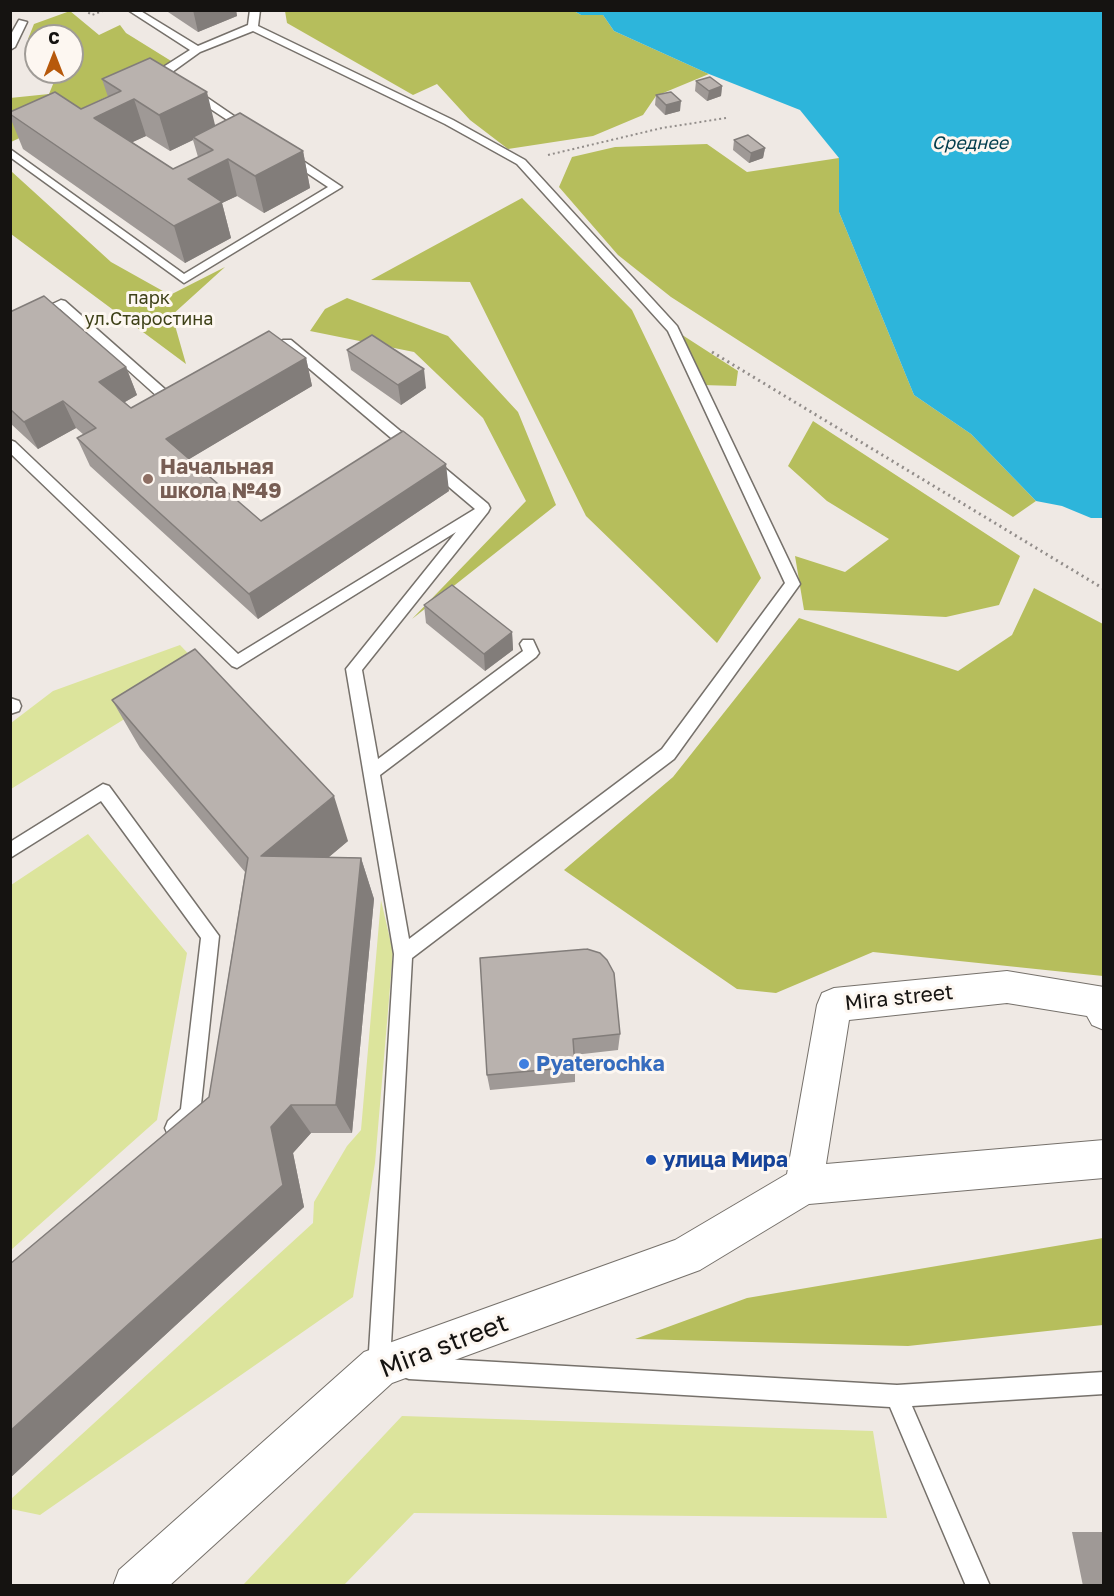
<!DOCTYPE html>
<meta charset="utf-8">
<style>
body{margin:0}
#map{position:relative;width:1114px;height:1596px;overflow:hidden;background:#efe9e4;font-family:"Golos Text",sans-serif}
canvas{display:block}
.frame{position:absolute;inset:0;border:12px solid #151311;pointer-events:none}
.north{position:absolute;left:24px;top:24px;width:60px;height:60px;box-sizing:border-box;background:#fdf7f1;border:2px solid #a09c97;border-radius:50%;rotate:0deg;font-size:16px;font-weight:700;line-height:24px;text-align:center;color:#151311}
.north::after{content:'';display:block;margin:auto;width:21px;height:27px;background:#b7590b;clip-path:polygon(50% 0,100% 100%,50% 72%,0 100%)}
</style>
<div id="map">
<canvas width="1114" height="1596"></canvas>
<div class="frame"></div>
<div class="north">С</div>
</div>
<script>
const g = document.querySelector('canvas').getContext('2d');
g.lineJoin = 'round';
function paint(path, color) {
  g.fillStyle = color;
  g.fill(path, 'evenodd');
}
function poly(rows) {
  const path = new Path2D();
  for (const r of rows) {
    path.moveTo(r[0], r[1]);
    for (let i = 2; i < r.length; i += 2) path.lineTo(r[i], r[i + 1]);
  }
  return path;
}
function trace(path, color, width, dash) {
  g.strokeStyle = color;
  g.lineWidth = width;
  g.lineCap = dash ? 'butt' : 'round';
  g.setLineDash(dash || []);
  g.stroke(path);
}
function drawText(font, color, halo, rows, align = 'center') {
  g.font = font + ' "Golos Text",sans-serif';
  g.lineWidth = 6;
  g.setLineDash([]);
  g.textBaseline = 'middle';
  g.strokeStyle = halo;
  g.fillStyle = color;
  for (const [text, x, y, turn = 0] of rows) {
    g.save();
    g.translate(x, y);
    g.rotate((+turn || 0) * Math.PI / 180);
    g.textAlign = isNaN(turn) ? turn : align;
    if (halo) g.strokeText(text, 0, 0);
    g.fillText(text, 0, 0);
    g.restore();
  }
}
paint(poly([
 [180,645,204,670,11,789,11,723,53,691],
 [88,834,187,953,157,1120,11,1250,11,885],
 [381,900,393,952,375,1163,353,1297,40,1515,11,1509,11,1499,313,1223,314,1202,347,1146,361,1130],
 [402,1416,873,1431,887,1518,414,1513,344,1585,243,1585]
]), '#dce49c');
paint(poly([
 [70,11,99,35,120,25,126,33,176,64,11,142,10,98,49,94,58,72,72,72,72,36,36,36,36,53,28,39,34,24],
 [285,11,574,11,581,15,603,15,614,31,709,74,656,96,643,115,593,136,508,149,470,120,437,84,413,95,287,23],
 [707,144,747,172,839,158,839,212,914,395,971,434,1036,501,1013,517,671,297,618,255,559,187,572,157,615,147],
 [11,171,111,262,170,295,225,267,172,315,186,364,11,234],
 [522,198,632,310,761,578,717,643,586,516,470,282,371,280],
 [347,298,448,336,518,412,556,505,412,619,526,501,483,418,414,352,310,331,325,309],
 [673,329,738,371,736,386,702,385],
 [813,421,1020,556,999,605,946,617,804,610,795,556,845,572,889,539,827,501,788,466],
 [1034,588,1103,624,1103,976,873,952,776,993,737,989,564,870,673,777,799,618,958,671,1012,635],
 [1103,1238,1103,1325,908,1346,635,1339,747,1298]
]), '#b6be5c');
paint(poly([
 [574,11,1103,11,1103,518,1091,518,1062,506,1036,501,971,434,914,395,839,212,839,158,800,110,709,74,614,31,603,15,581,15]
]), '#2db5db');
const lane = poly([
 [128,10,139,10,198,46,248,25,250,10,260,10,258,26,453,120,525,160,677,326,800,584,674,759,412,958,390,1363,392,1367,389,1375,381,1378,371,1375,368,1367,394,954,346,669,456,532,237,668,232,666,10,453,10,440,15,442,238,654,475,509,286,349,267,357,261,353,263,350,283,340,291,340,488,504,490,508,488,512,362,670,378,759,523,651,520,644,523,640,533,640,539,653,536,657,380,775,409,939,662,749,785,583,668,331,517,164,445,124,253,31,200,52,168,75,154,82,146,82,146,78,190,50,128,10],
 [19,20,27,22,15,47,10,50,10,36,19,20],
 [192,89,196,90,253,129,252,131,244,131,188,94,188,90,192,89],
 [10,149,184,274,328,187,283,157,283,153,291,153,342,187,184,283,10,157,10,149],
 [61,300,65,301,175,398,181,399,183,402,181,405,168,406,60,309,10,333,10,324,61,300],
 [10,698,19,701,21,706,19,711,10,714,10,698],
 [103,784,109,786,219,936,200,1114,197,1121,182,1135,175,1138,168,1135,165,1128,168,1121,181,1109,201,938,101,801,10,858,10,842,103,784],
 [409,1357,897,1385,1104,1372,1104,1394,912,1406,990,1586,966,1586,890,1407,409,1379,401,1376,398,1368,401,1360,409,1357]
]);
const street = poly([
 [1007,971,1104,987,1104,1030,1092,1025,1087,1016,1007,1003,849,1020,826,1164,1104,1140,1104,1178,809,1204,700,1270,392,1383,169,1586,113,1586,119,1570,364,1352,675,1240,787,1174,817,1005,822,993,834,988,1007,971]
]);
trace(lane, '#76716b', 3);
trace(street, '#76716b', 2);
trace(poly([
 [84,10,92,15,105,10],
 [548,155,662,128,726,118]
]), '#928d8a', 2, [2, 3]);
trace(poly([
 [712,352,1104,589]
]), '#928d8a', 3, [2, 4]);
paint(lane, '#fff');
paint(street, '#fff');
paint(poly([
 [165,10,236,10,237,16,198,32],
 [102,79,215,126,303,151,310,188,264,213,237,196,222,203,231,238,185,263,23,149,10,117,10,112,81,109,108,97],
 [146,136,170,151,193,140,198,157,173,169,132,142],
 [696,81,722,86,721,96,707,101,695,91],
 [656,95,680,111,665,115,655,105],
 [734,140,765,148,763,158,749,163,733,150],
 [10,312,126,367,137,395,125,402,131,408,306,358,312,386,189,459,261,521,449,491,258,619,90,466,77,438,84,435,76,428,38,449,10,423],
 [347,350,426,388,401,405,351,370],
 [424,605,512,632,513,650,485,671,426,623],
 [112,700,348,841,329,857,361,858,374,899,352,1133,311,1133,293,1153,304,1207,10,1478,10,1264,209,1097,245,872,140,748],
 [480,958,620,1034,618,1050,574,1055,575,1067,575,1082,490,1090,487,1075],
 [1072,1532,1104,1532,1104,1586,1083,1586]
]), '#9f9996');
paint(poly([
 [193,10,236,10,237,16,198,32],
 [722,86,721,96,707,101,709,91],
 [207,92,216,129,193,137,193,140,170,151,159,115],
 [134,99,146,136,107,154,94,118],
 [681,101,680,111,665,115,666,105],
 [765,148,763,158,749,163,751,153],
 [303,151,310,188,264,213,255,176],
 [228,159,237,196,222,203,231,238,185,263,174,226,188,179],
 [306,358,312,386,176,467,166,439],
 [126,367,137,395,111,410,99,382],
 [424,369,426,388,401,405,398,385],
 [63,401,76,428,38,449,24,422],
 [446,464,449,491,258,619,249,594],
 [512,632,513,650,485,671,484,654],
 [334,796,348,841,281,897,261,856],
 [361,858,374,899,352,1133,336,1105],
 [291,1105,311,1133,293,1153,304,1207,10,1478,10,1431,271,1127]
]), '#827d7a');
const building = poly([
 [150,58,207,92,159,115,134,99,94,118,173,169,213,150,193,137,240,113,303,151,255,176,228,159,188,179,222,202,174,226,10,114,10,112,55,92,81,109,121,91,102,79,150,58],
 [710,77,722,86,709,91,696,81,710,77],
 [671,92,681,101,666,105,656,95,671,92],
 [748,135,765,148,751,153,734,140,748,135],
 [44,296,126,367,99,382,131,408,269,331,306,358,166,439,261,521,403,431,446,464,249,594,77,438,96,428,63,401,24,422,10,409,10,312,44,296],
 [372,335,424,369,398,385,347,350,372,335],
 [452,585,512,632,484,654,424,605,452,585],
 [195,649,334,796,261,856,361,858,336,1105,291,1105,271,1127,283,1185,10,1431,10,1264,209,1097,248,858,112,700,195,649],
 [587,949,600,953,607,960,614,973,620,1034,573,1039,575,1067,487,1075,480,958,587,949]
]);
paint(building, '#b9b2ae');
trace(building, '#827d7a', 1.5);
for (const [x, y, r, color] of [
 [148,479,6,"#8d6e63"],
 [524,1064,6,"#3f7fe0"],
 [651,1160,6,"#1a4fb4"]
]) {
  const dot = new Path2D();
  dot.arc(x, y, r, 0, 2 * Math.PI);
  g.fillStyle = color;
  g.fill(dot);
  trace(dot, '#fdf7f1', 2);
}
drawText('italic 18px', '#033e4e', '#fdf7f1', [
 ["Среднее",970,143]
]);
drawText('18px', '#3e4118', '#fdf7f1', [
 ["парк",149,298],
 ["ул.Старостина",149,319]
]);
drawText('bold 21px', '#785e54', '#fdf7f1', [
 ["Начальная",160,467],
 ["школа №49",160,491]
], 'left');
drawText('21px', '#151311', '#fdf7f1', [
 ["Mira street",899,998,-6]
]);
drawText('bold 21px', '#366cbe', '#fdf7f1', [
 ["Pyaterochka",536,1064]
], 'left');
drawText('bold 21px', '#164399', '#fdf7f1', [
 ["улица Мира",663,1160]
], 'left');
drawText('26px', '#151311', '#fdf7f1', [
 ["Mira street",444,1346,-21]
]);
</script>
